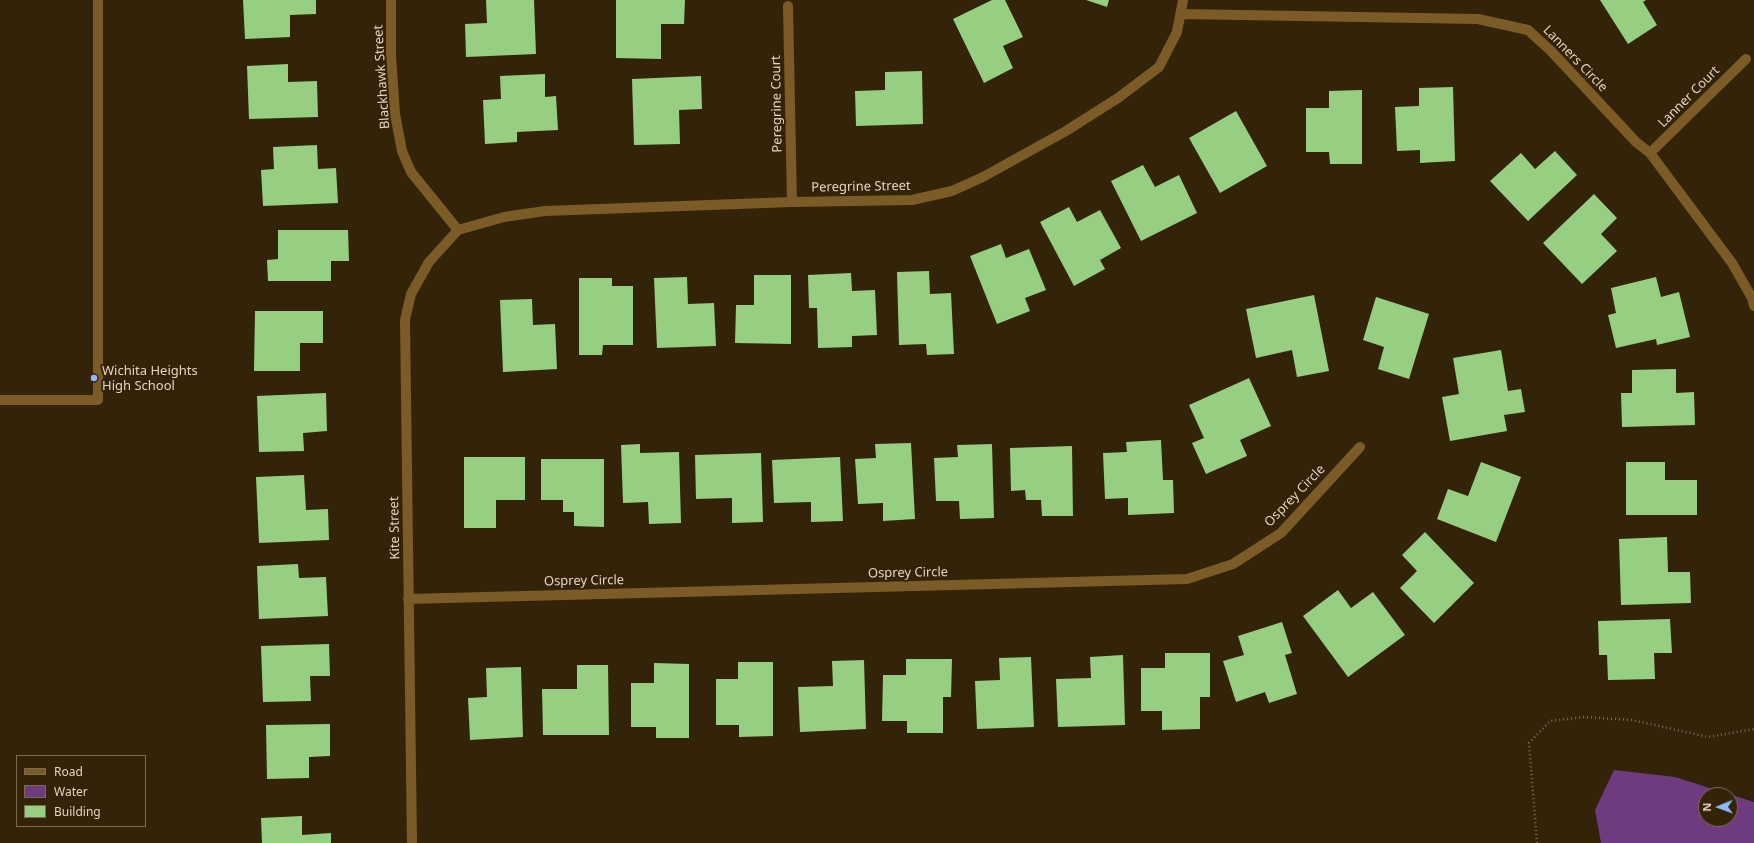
<!DOCTYPE html>
<style>
body{margin:0}
#map{position:relative;width:1754px;height:843px;overflow:hidden;background:#332309;font-family:"Noto Sans",sans-serif}
canvas{display:block}
.legend{position:absolute;left:16px;top:755px;width:130px;height:72px;box-sizing:border-box;background:#332309;border:1px solid #7b6b51;margin:0;padding:5px 7px;list-style:none;font-size:12px;color:#e7d6be}
.legend li{display:flex;align-items:center;gap:8px;height:20px}
.legend b{width:20px;border:1px solid #7b6b51}
.north{position:absolute;left:1698px;top:787px;width:40px;height:40px;box-sizing:border-box;background:#332309;border:1px solid #7b6b51;border-radius:50%;rotate:269deg;font-size:11px;font-weight:700;line-height:16px;text-align:center;color:#e7d6be}
.north::after{content:'';display:block;margin:auto;width:14px;height:18px;background:#8bb9fc;clip-path:polygon(50% 0,100% 100%,50% 72%,0 100%)}
</style>
<div id="map">
<canvas width="1754" height="843"></canvas>
<ul class="legend">
<li><b style="height:5px;background:#7b5c27"></b>Road</li>
<li><b style="height:11px;background:#6e3b7e"></b>Water</li>
<li><b style="height:11px;background:#97cf82"></b>Building</li>
</ul>
<div class="north">N</div>
</div>
<script>
const g = document.querySelector('canvas').getContext('2d');
g.lineJoin = 'round';
function paint(path, color) {
  g.fillStyle = color;
  g.fill(path, 'evenodd');
}
function poly(rows) {
  const path = new Path2D();
  for (const r of rows) {
    path.moveTo(r[0], r[1]);
    for (let i = 2; i < r.length; i += 2) path.lineTo(r[i], r[i + 1]);
  }
  return path;
}
function trace(path, color, width, dash) {
  g.strokeStyle = color;
  g.lineWidth = width;
  g.lineCap = dash ? 'butt' : 'round';
  g.setLineDash(dash || []);
  g.stroke(path);
}
function drawText(font, color, halo, rows, align = 'center') {
  g.font = font + ' "Noto Sans",sans-serif';
  g.lineWidth = 4;
  g.setLineDash([]);
  g.textBaseline = 'middle';
  g.strokeStyle = halo;
  g.fillStyle = color;
  for (const [text, x, y, turn = 0] of rows) {
    g.save();
    g.translate(x, y);
    g.rotate((+turn || 0) * Math.PI / 180);
    g.textAlign = isNaN(turn) ? turn : align;
    if (halo) g.strokeText(text, 0, 0);
    g.fillText(text, 0, 0);
    g.restore();
  }
}
paint(poly([
 [1614,770,1675,777,1754,802,1754,843,1601,843,1595,810],
 [1706,795,1730,795,1730,819,1706,819]
]), '#6e3b7e');
paint(poly([
 [243,0,316,0,316,14,290,15,290,37,245,39],
 [486,0,534,0,536,54,466,57,465,24,487,23],
 [616,0,685,0,684,24,661,24,661,59,616,58],
 [992,0,1005,0,1023,37,1003,46,1013,68,984,83,953,19],
 [1086,0,1109,0,1107,7],
 [1600,0,1646,0,1643,2,1657,25,1628,44],
 [288,64,288,82,317,81,318,117,249,119,247,66],
 [922,71,923,124,856,126,855,91,885,90,885,72],
 [545,74,545,97,556,96,558,130,517,132,517,142,485,144,483,100,501,99,500,76],
 [701,76,702,109,679,110,680,144,634,145,632,79],
 [1453,87,1455,161,1420,163,1420,150,1397,151,1395,107,1419,106,1419,88],
 [1362,90,1362,164,1330,164,1329,152,1306,152,1306,108,1329,108,1329,91],
 [1236,111,1267,166,1220,193,1189,138],
 [317,145,318,169,336,168,338,203,263,206,261,170,274,169,273,147],
 [1555,151,1577,175,1528,221,1490,181,1521,153,1535,169],
 [1143,165,1155,187,1179,175,1197,213,1141,241,1111,181],
 [1594,194,1617,218,1601,234,1617,251,1582,284,1543,243],
 [1069,207,1077,222,1100,210,1121,248,1100,260,1105,269,1074,286,1040,222],
 [278,230,348,230,349,261,331,261,331,281,268,281,267,260,278,259],
 [1001,244,1006,258,1029,249,1046,290,1025,298,1030,311,997,324,970,256],
 [929,271,930,294,951,293,954,354,927,355,926,344,899,345,897,272],
 [851,273,852,291,875,290,877,335,852,336,852,347,818,348,817,308,809,308,808,275],
 [754,275,791,275,791,344,735,343,736,305,754,305],
 [687,277,688,304,714,303,716,346,657,348,654,278],
 [1656,277,1661,297,1679,292,1690,337,1657,345,1656,339,1616,348,1608,315,1616,313,1611,288],
 [579,278,612,278,612,286,633,286,633,345,603,345,602,355,579,355],
 [1314,295,1329,371,1297,377,1292,350,1256,358,1246,309],
 [1376,297,1429,314,1409,379,1378,369,1384,347,1363,340],
 [532,299,533,325,555,324,557,369,503,372,500,300],
 [255,311,323,311,323,343,300,343,300,371,254,371],
 [1501,350,1508,391,1521,389,1525,412,1504,415,1507,431,1450,441,1442,397,1459,394,1453,358],
 [1676,369,1676,393,1694,392,1695,425,1622,427,1621,393,1632,393,1632,370],
 [1249,378,1271,426,1240,440,1247,456,1206,474,1192,443,1204,438,1189,405],
 [326,393,327,431,303,433,304,451,259,452,257,396],
 [1161,440,1163,480,1173,480,1174,513,1128,515,1128,498,1105,499,1103,453,1127,452,1126,442],
 [911,443,915,519,883,521,883,503,858,504,855,459,876,458,875,444],
 [640,444,640,453,679,452,681,523,649,524,648,502,623,503,621,445],
 [992,444,994,518,960,519,959,501,936,501,934,458,958,457,957,445],
 [1072,446,1073,516,1042,516,1041,500,1026,500,1025,490,1011,491,1010,448],
 [761,453,763,522,732,523,732,498,696,499,695,455],
 [464,457,525,457,525,500,496,500,496,528,464,528],
 [840,457,843,521,811,522,811,502,774,503,772,460],
 [541,459,604,459,604,527,574,526,574,512,563,512,563,500,541,500],
 [1481,462,1521,477,1496,542,1437,519,1448,489,1468,496],
 [1626,462,1665,462,1665,480,1697,480,1697,515,1626,515],
 [304,475,306,510,328,509,329,540,259,543,256,477],
 [1425,532,1474,583,1434,623,1400,588,1417,571,1402,555],
 [1667,537,1668,572,1690,572,1691,603,1621,605,1619,539],
 [298,564,299,578,326,577,328,616,259,619,257,566],
 [1338,590,1351,608,1373,592,1405,635,1348,677,1303,616],
 [1670,619,1672,653,1654,653,1655,679,1608,680,1607,655,1599,655,1598,621],
 [1282,622,1292,653,1285,655,1297,694,1269,703,1265,692,1236,702,1223,661,1244,655,1238,636],
 [329,644,330,676,310,676,311,701,263,702,261,646],
 [1165,653,1210,653,1210,697,1200,697,1200,729,1162,730,1162,711,1141,711,1141,668,1165,668],
 [1123,655,1125,725,1058,727,1056,679,1091,678,1090,657],
 [1031,657,1034,727,977,729,975,681,1000,680,999,658],
 [906,659,952,659,951,697,943,697,943,733,907,733,907,721,882,721,883,675,906,675],
 [864,660,866,729,800,732,798,687,833,686,832,661],
 [738,662,773,662,773,736,739,737,739,725,716,725,716,679,738,679],
 [654,663,689,664,689,738,656,738,656,727,631,727,631,683,654,683],
 [577,665,608,665,609,735,543,735,542,689,577,689],
 [521,667,523,737,470,740,468,698,487,697,486,668],
 [330,724,330,756,309,757,309,778,267,779,266,725],
 [302,816,302,835,331,833,331,843,262,843,261,818]
]), '#97cf82');
trace(poly([
 [1537,843,1529,743,1550,721,1585,717,1632,720,1708,737,1754,729]
]), '#7c6b52', 2.5, [1, 3]);
trace(poly([
 [0,400,98,400,98,0]
]), '#7b5c27', 10);
trace(poly([
 [391,0,391,55,395,114,402,151,411,172,458,230],
 [788,6,792,202],
 [1181,14,1478,19,1528,30,1551,51,1636,142,1650,153,1732,263,1752,298,1754,306],
 [1650,153,1746,59],
 [458,230,504,217,545,211,792,202,912,200,952,191,983,177,1066,131,1118,98,1159,67,1177,32,1183,0],
 [408,599,1187,579,1233,564,1281,533,1360,447],
 [412,843,405,320,411,294,429,262,458,230]
]), '#7b5c27', 10);
for (const [x, y, r, color] of [
 [94,378,4,"#8bb9fc"]
]) {
  const dot = new Path2D();
  dot.arc(x, y, r, 0, 2 * Math.PI);
  g.fillStyle = color;
  g.fill(dot);
  trace(dot, '#332309', 1.5);
}
drawText('13px', '#e7d6be', '#332309', [
 ["Lanners Circle",1575,59,46],
 ["Blackhawk Street",382,77,-94],
 ["Lanner Court",1689,97,-45],
 ["Peregrine Court",777,104,-91],
 ["Peregrine Street",861,187,-1],
 ["Osprey Circle",1295,496,-46],
 ["Kite Street",395,528,-91],
 ["Osprey Circle",908,573,-1],
 ["Osprey Circle",584,581,-1]
]);
drawText('13px', '#e7d6be', '#332309', [
 ["Wichita Heights",102,371],
 ["High School",102,386]
], 'left');
</script>
